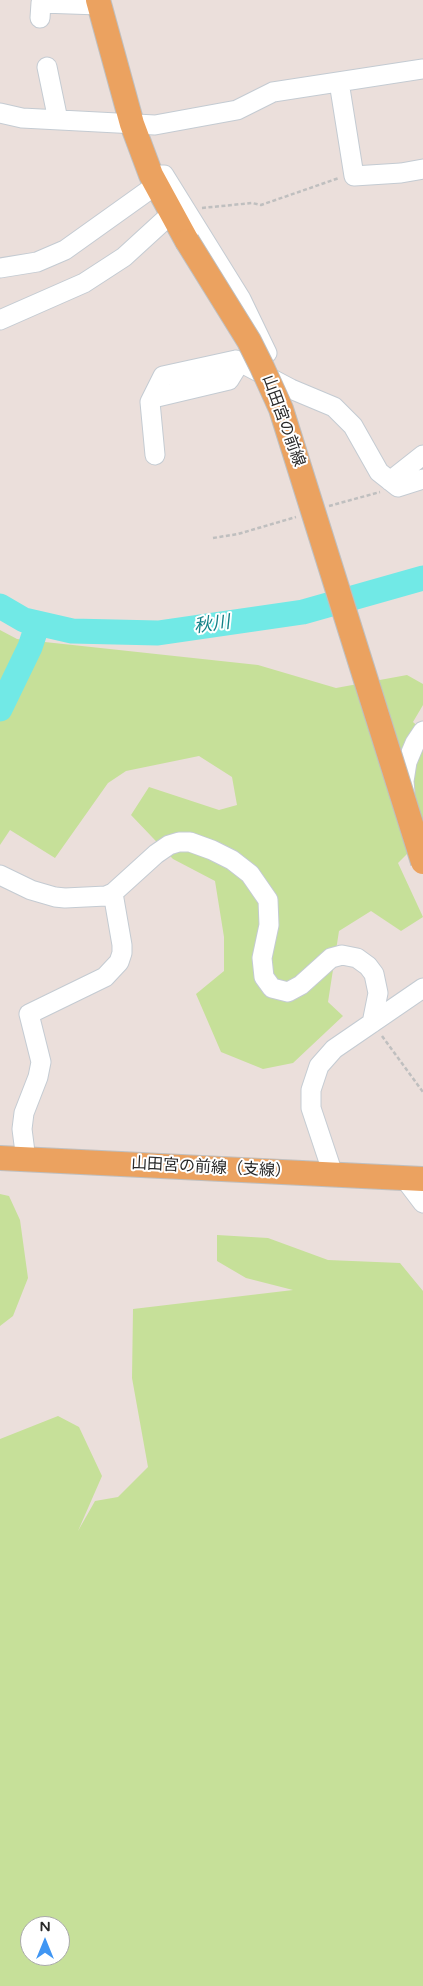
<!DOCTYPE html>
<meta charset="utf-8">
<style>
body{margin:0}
#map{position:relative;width:423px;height:1986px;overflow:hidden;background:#ebdfdb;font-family:"Varela Round",sans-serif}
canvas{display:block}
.north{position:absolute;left:20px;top:1916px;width:50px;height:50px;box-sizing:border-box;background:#fff;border:1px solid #a9a9a9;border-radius:50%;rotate:0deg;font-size:14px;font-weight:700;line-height:20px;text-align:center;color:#292929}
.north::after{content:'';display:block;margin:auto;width:18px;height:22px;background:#4096f3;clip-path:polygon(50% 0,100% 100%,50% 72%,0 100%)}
</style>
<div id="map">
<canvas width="423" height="1986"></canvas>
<div class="north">N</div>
</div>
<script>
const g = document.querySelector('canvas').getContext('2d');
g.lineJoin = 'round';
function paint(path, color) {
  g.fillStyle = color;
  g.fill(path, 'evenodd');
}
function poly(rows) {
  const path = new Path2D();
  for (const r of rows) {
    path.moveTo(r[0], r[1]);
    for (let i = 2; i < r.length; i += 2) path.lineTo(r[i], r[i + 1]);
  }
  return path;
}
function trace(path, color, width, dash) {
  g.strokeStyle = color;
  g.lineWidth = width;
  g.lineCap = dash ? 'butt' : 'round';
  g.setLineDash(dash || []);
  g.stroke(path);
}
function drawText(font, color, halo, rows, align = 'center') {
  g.font = font + ' "Varela Round","Noto Sans JP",sans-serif';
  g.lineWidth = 4;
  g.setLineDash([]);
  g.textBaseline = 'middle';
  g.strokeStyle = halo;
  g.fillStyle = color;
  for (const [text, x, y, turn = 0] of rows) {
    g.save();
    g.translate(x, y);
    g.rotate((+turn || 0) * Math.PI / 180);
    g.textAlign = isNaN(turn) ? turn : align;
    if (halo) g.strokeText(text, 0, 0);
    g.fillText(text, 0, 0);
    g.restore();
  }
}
paint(poly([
 [0,630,17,639,258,665,336,688,407,675,423,684,423,705,413,722,423,731,423,838,398,863,423,917,401,931,371,911,339,931,328,1002,343,1016,293,1063,263,1069,221,1052,196,994,224,971,224,937,215,881,173,859,131,815,149,787,219,810,237,805,232,777,199,756,126,771,108,783,55,858,10,830,0,845],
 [0,1194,9,1196,20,1220,28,1278,13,1316,0,1326],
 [217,1235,268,1238,328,1260,400,1263,423,1291,423,1986,0,1986,0,1439,58,1416,79,1427,102,1476,78,1531,95,1501,118,1497,148,1467,132,1378,133,1309,293,1290,246,1278,217,1261],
 [30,1926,60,1926,60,1956,30,1956]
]), '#c6e099');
trace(poly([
 [0,606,24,620,72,631,158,633,303,612,423,578],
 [0,709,30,647,38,623]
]), '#71e9e6', 25);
const minor = poly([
 [40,18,41,3,99,5],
 [47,67,58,120],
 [339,82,354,176,401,173,423,169],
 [0,113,22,118,155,125,237,110,273,92,423,69],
 [152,175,164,175,241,299,267,353],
 [0,268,37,262,65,250,156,185],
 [0,320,84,283,124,257,171,214],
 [153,398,229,380,237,367,236,360],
 [155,455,150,402,163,376,236,360,291,389,334,407,353,426,379,472,398,487,423,479],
 [390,481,423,455],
 [405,793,404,781,407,762,415,743,423,731],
 [0,875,31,890,55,897,65,898,106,896,113,893,156,854,169,845,179,842,190,842,212,850,232,860,250,874,268,900,269,925,262,958,264,977,272,988,288,992,301,985,331,958,342,955,357,958,368,966,374,974,378,993,372,1023],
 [26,1160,22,1129,24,1113,38,1077,41,1062,29,1014,105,977,119,962,122,953,122,945,113,893],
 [333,1174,311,1108,311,1090,319,1066,334,1049,423,988],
 [404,1178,423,1203]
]);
const major = poly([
 [98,0,132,124,151,175,187,241],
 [0,1158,423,1179]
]);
trace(minor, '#c4cbd2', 21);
trace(major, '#bfbfbf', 26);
trace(poly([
 [202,208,252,203,261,205,339,178],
 [329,506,380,492],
 [213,538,238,534,296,517],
 [382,1036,423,1092]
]), '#bfbfbf', 2.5, [4, 2.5]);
trace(minor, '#fff', 19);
trace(major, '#eba260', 24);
const majorBridge = poly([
 [187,241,249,341,262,367,281,409,423,862]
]);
trace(majorBridge, '#bfbfbf', 26, []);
trace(majorBridge, '#eba260', 24);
drawText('16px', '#292929', '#fff', [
 ["山田宮の前線",283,421,70],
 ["山田宮の前線（支線）",211,1168,3]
]);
drawText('italic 18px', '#128187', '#fff', [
 ["秋川",212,625,-8]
]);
</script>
